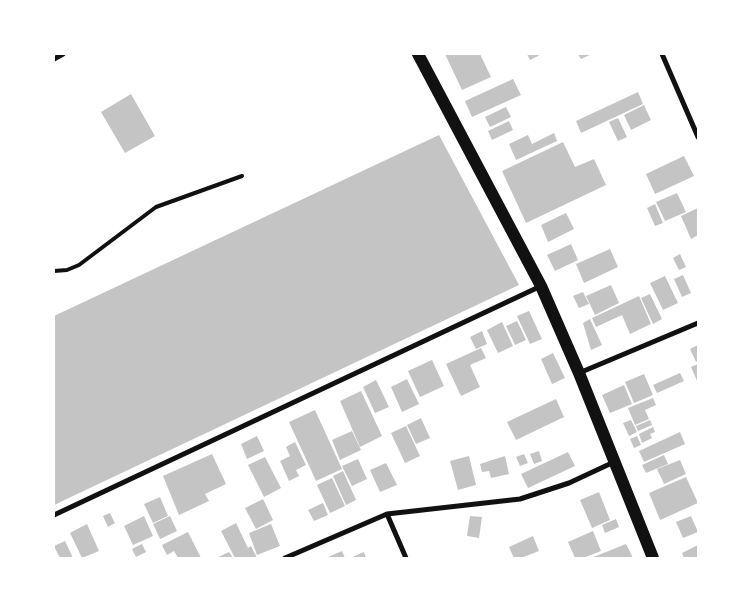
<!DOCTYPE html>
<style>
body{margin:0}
#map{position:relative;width:752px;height:612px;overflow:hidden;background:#fff;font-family:"Golos Text",sans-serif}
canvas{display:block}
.frame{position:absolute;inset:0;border:55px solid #fff;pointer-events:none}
</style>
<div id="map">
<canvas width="752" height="612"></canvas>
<div class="frame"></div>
</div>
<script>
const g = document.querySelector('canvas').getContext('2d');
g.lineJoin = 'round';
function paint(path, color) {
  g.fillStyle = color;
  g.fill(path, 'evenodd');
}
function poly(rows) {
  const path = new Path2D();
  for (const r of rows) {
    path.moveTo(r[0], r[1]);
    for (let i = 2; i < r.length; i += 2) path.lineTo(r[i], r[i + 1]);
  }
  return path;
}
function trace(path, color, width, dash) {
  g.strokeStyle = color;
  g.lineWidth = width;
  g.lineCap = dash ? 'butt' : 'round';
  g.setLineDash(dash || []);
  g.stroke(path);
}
paint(poly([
 [445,54,480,54,491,77,462,90],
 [527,54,542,54,530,60],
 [578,54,592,54,581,59],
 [513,79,521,95,472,117,465,101],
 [638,92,643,104,581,133,576,121],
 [131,94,155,136,125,153,101,112],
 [644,105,651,120,631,130,624,115],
 [506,107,511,117,490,127,485,117],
 [618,118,627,137,618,141,609,122],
 [509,121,513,130,492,140,488,131],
 [554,133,557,141,516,160,509,144,528,135,532,144],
 [439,135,519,285,54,505,54,316],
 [563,142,575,167,594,159,606,185,526,223,502,171],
 [684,156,694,176,655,194,646,174],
 [677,193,686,212,665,221,656,202],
 [655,204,663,223,655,226,647,208],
 [698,208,698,235,691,239,681,216],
 [566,213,574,229,548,242,541,225],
 [571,244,578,260,555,271,547,255],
 [610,249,618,267,584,283,576,264],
 [680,254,686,267,679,270,673,258],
 [683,275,691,293,682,297,674,279],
 [665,276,678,303,663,310,650,283],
 [611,285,619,303,595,315,586,296],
 [583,292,589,304,579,308,573,296],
 [650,294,662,319,653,324,641,298],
 [639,296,651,324,630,334,622,315,596,327,592,318],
 [529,311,542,339,530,344,517,316],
 [590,319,602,345,591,350,583,323],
 [517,321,526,340,515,345,506,326],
 [502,322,513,346,498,353,487,330],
 [482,331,487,344,476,349,470,337],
 [698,345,698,361,696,362,690,349],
 [481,348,486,358,470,365,480,387,461,396,446,364],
 [553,353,565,378,552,384,541,359],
 [432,360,444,386,420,397,408,371],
 [698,364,698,383,691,367],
 [680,373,684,381,657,393,653,385],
 [644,374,653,395,634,403,625,382],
 [407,379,419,404,402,412,391,387],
 [376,380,389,407,375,413,363,387],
 [624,385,632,404,610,413,602,395],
 [361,391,382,436,360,447,340,401],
 [653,398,656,405,645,410,649,419,635,425,628,408],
 [556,399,564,417,516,440,507,422],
 [315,410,342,469,316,481,289,422],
 [421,418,430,438,416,444,407,425],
 [631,420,637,432,629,436,623,423],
 [650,420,652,425,638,431,636,426],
 [406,426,420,456,405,463,391,433],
 [653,427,655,432,650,434,652,438,642,443,639,434],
 [352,431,361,450,340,460,332,440],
 [680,432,685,444,644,462,639,451],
 [257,436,264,451,247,459,241,444],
 [637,436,641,445,634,448,630,439],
 [295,442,306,465,296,470,299,476,289,481,280,461,290,456,286,447],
 [539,451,542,461,534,464,530,454],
 [568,452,575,466,528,488,521,474],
 [212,454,226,484,205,494,209,501,179,515,163,476],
 [524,454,528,463,520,466,516,457],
 [664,455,668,464,646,473,642,465],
 [469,456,476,485,458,490,450,461],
 [505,456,509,474,491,478,489,471,482,472,480,464],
 [265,457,281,488,264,497,248,465],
 [358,459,367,479,352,486,342,466],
 [680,460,686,474,664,484,657,469],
 [386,463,397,485,380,492,370,470],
 [343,471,356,500,346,505,333,476],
 [686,477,698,503,660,520,649,493],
 [332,478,345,506,330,513,317,485],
 [599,492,610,520,592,528,580,500],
 [160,497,168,516,153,523,144,504],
 [263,499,273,520,256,529,245,508],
 [323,503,328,515,314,521,308,510],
 [110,513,115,523,108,527,103,516],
 [144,516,153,536,133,545,124,526],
 [170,516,177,531,160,539,153,524],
 [470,516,482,517,479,538,467,536],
 [691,516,698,532,683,538,676,522],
 [616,519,619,527,605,533,602,525],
 [236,523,248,548,251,546,257,558,235,558,221,531],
 [87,524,99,551,82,558,70,533],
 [271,524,280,546,257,555,249,533],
 [593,531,601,551,583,558,575,558,568,542],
 [188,532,201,558,178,558,174,551,167,555,162,545],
 [533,536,539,551,521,558,514,558,509,547],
 [65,541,73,558,60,558,54,546],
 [142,544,146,552,136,557,132,549],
 [626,544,633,558,591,558],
 [698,545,698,558,684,558,682,553],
 [342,551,345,558,326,558],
 [229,552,233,558,216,558],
 [364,552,366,558,350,558]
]), '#c4c4c4');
trace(poly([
 [54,271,67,270,79,265,156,207,242,176]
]), '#111', 4);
trace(poly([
 [662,54,698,137],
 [54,59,63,54],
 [579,373,698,323],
 [387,514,406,558],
 [54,515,541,286],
 [285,558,387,514,520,499,569,483,614,462]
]), '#111', 5);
trace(poly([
 [418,54,541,286,579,373,653,558]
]), '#111', 12);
</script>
